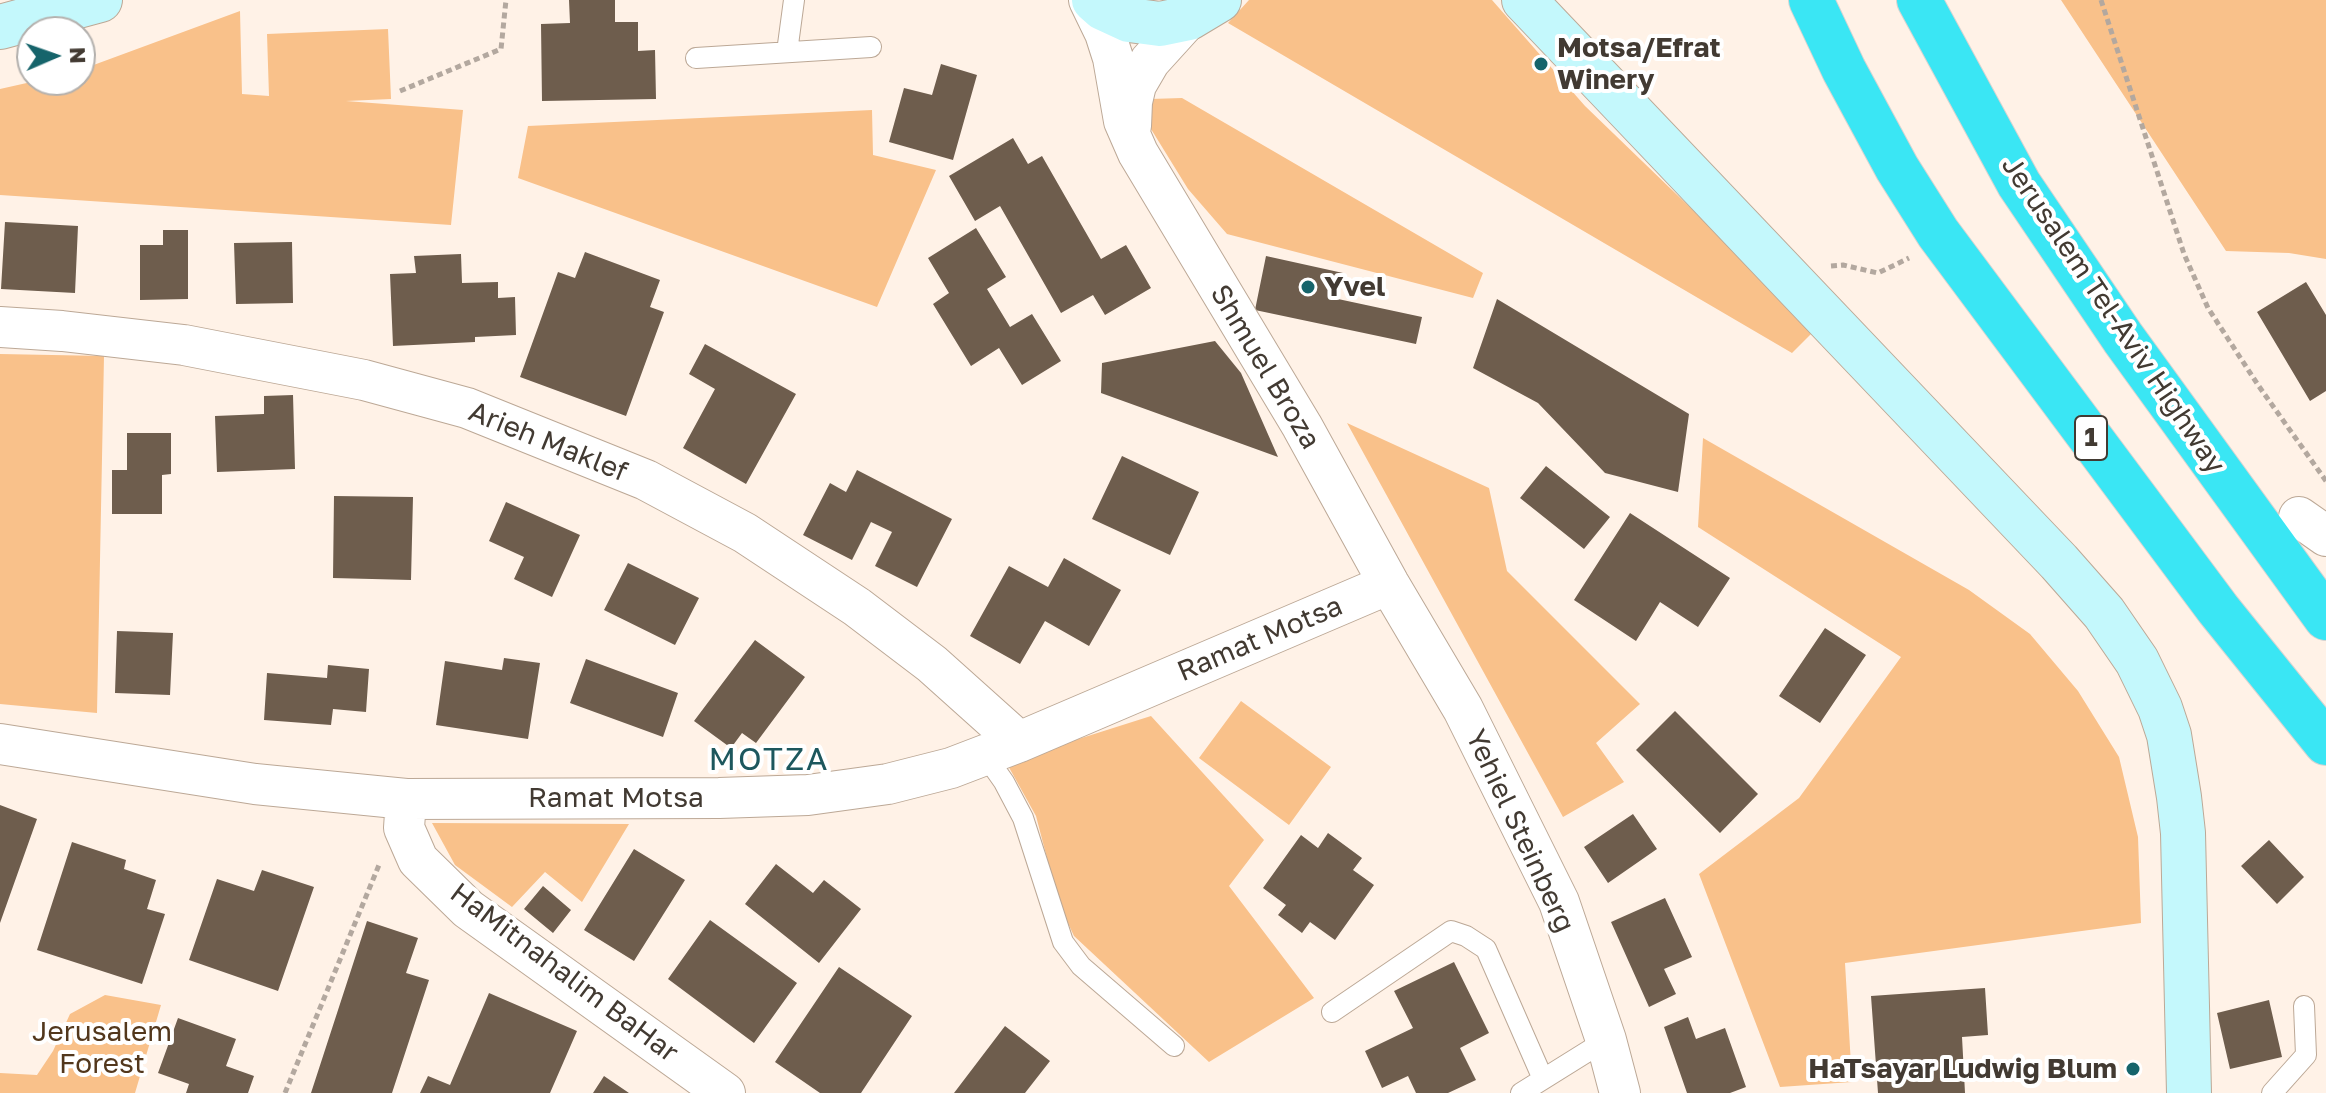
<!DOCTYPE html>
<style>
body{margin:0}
#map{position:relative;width:2326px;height:1093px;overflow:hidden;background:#fff2e7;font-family:"Golos Text",sans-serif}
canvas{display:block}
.north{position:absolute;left:16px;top:16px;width:80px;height:80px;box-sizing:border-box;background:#fff;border:2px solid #b3b0ad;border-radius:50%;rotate:88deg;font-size:22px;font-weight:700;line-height:32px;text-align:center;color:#423a32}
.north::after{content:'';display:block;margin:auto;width:28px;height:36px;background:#16646b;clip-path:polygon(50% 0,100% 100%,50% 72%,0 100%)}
</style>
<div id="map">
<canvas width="2326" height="1093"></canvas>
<div class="north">N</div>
</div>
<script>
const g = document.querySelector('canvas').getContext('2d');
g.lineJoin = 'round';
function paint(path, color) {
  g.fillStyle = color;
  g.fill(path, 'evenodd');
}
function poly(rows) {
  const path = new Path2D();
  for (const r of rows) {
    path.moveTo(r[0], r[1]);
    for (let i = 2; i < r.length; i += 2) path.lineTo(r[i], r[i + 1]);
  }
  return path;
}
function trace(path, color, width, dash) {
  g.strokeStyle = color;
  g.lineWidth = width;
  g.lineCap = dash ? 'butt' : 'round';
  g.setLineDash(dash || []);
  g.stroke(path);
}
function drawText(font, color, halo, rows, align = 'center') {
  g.font = font + ' "Golos Text",sans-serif';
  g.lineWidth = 8;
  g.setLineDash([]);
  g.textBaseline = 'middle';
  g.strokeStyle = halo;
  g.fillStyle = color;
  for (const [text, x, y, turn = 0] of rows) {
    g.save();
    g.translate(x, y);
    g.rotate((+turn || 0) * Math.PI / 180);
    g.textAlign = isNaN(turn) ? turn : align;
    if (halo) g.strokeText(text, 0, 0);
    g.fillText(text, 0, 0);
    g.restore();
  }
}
paint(poly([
 [1249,0,1492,0,1585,106,1816,329,1792,353,1228,23],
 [2061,0,2326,0,2326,259,2289,253,2226,251],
 [240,11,242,94,269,96,267,34,388,29,391,99,346,101,463,110,451,225,0,195,0,89,40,80,80,80,80,70],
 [1182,98,1483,273,1473,298,1227,234,1188,189,1151,129,1150,99],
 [872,110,873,155,936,170,877,307,518,178,528,126],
 [0,354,104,356,97,713,0,704],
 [1347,423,1489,488,1507,571,1640,704,1596,743,1624,782,1563,817],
 [1703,438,1969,590,2030,634,2078,691,2119,757,2138,837,2141,923,1845,963,1852,1082,1780,1087,1699,874,1799,798,1901,657,1698,527],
 [1241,701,1331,767,1289,825,1199,758],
 [1151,716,1264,840,1229,886,1314,998,1209,1062,1074,936,1059,904,1036,816,1006,762],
 [432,823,629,824,582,902,545,872,512,907,455,865],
 [105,995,161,1005,135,1093,0,1093,0,1073,37,1075,53,1051,70,1014]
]), '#f9c18a');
paint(poly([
 [569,0,615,0,615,22,638,22,638,51,655,50,656,99,542,101,541,24,570,23],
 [941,64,977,75,953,160,889,142,904,88,932,95],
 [1013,138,1028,164,1042,156,1101,259,1126,245,1151,288,1105,315,1093,295,1061,313,1000,206,975,221,949,176],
 [5,222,78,226,75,293,1,289],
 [976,228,1006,277,987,289,1010,327,1032,314,1061,361,1022,385,999,348,971,366,933,304,949,293,928,258],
 [163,230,188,230,188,299,140,300,140,245,163,245],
 [292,242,293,303,236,304,234,243],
 [585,252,660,280,650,307,664,312,626,416,520,377,558,272,575,278],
 [461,254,462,283,498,282,498,298,515,297,516,335,475,337,475,342,393,346,390,274,416,273,414,256],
 [1266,256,1343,273,1338,299,1422,317,1416,344,1255,310],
 [2306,282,2326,315,2326,391,2310,401,2257,312],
 [1497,299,1689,414,1678,492,1605,473,1538,403,1473,368],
 [1215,341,1241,373,1278,457,1101,393,1102,363],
 [705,344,796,394,746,484,683,448,715,389,689,374],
 [293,395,295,469,217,472,215,416,264,414,264,396],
 [127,433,171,433,171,474,162,475,162,514,112,514,112,470,127,470],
 [1122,456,1199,492,1170,555,1092,519],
 [1546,466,1610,517,1584,549,1520,498],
 [857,470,952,519,917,587,875,566,892,532,871,522,852,560,803,535,830,483,846,492],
 [334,496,413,497,411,580,333,578],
 [506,502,580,535,552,597,514,579,524,557,489,541],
 [1630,513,1730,578,1698,627,1660,602,1636,641,1574,600],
 [1064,558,1121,590,1089,646,1045,621,1020,664,970,636,1009,566,1048,587],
 [628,563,699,598,675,645,604,610],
 [1825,628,1866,655,1820,723,1779,696],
 [117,631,173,633,170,695,115,693],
 [755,640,805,677,756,743,742,733,731,748,694,721],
 [504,658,540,663,528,739,436,725,445,661,502,670],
 [586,659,678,693,663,737,570,703],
 [328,665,369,669,366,712,333,709,331,725,264,720,267,673,327,678],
 [1675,711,1758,794,1720,833,1636,750],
 [0,805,37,819,0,923],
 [1633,814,1657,849,1608,883,1584,847],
 [1328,833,1362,858,1353,870,1374,885,1335,940,1310,922,1302,933,1278,915,1286,905,1263,888,1301,835,1318,848],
 [2269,840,2304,877,2277,904,2241,866],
 [72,842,126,860,124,869,156,880,147,909,165,914,142,984,37,950],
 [634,849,685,880,634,961,584,930],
 [776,864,813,893,824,880,861,909,819,963,745,904],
 [262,870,314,887,278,991,189,960,217,879,254,891],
 [543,886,571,910,553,933,524,909],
 [1665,898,1692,957,1664,969,1676,994,1649,1007,1611,922],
 [710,920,797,983,754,1043,668,979],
 [367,921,418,938,406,973,429,980,392,1093,311,1093],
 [1454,962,1489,1033,1460,1048,1476,1080,1448,1093,1416,1093,1408,1076,1382,1088,1365,1051,1413,1028,1394,991],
 [839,967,912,1016,861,1093,820,1093,775,1062],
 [1985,988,1988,1035,1962,1037,1965,1093,1878,1093,1871,996],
 [489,993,577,1031,550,1093,420,1093,428,1076,450,1085],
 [2269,1000,2282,1057,2230,1069,2217,1013],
 [1688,1017,1696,1039,1725,1028,1746,1087,1730,1093,1687,1093,1664,1027],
 [178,1018,236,1039,226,1066,254,1076,248,1093,186,1093,189,1084,158,1073],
 [1005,1026,1050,1061,1025,1093,954,1093],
 [604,1076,629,1093,593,1093]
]), '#6e5d4d');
const lane = poly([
 [787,52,794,0],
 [696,58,871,47],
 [985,755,1004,782,1023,818,1063,942,1081,966,1174,1046],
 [1332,1012,1451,931,1466,936,1486,949,1543,1079],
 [1521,1093,1606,1040],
 [2272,1093,2306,1055,2304,1006]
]);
const street = poly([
 [1089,0,1105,33,1113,58,1124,121,1138,153,1302,426,1389,584,1463,709,1559,902,1606,1040,1620,1093],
 [1131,126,1132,102,1136,85,1150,61,1189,18],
 [0,327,62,331,184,345,364,380,467,408,646,480,745,533,857,607,932,664,1019,742],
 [2299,517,2326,536],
 [0,744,255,784,406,799,719,798,808,795,888,784,951,768,1019,742,1389,584],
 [406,799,404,828,418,860,468,909,725,1093]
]);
const secondary = poly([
 [1094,0,1103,8,1129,20,1160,24,1189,18,1219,0],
 [1524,0,2059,562,2104,613,2137,661,2160,708,2169,735,2179,797,2183,833,2189,1093],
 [0,27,100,0]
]);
const highway = poly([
 [1811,0,1844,70,1897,168,1938,233,2218,609,2326,743],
 [1919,0,2019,184,2123,338,2326,618]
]);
trace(lane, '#bca896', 22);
trace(street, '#bca896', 42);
trace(secondary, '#bca896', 46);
trace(highway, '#d5d4d2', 46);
trace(poly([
 [2101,0,2184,254,2208,308,2258,385,2326,481],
 [400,91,501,49,506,0],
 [1831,266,1843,265,1878,273,1909,258],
 [285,1093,379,865]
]), '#b3a89f', 5, [6, 4]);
trace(lane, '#fff', 20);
trace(street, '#fff', 40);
trace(secondary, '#c4f8fc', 44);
trace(highway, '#3ae6f4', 44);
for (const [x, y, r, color] of [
 [1541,64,8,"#16646b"],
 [1308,287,8,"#16646b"],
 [2133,1069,8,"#16646b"]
]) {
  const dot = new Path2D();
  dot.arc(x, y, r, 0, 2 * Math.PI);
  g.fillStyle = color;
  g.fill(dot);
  trace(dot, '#fff', 3);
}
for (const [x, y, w] of [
 [2091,438,32]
]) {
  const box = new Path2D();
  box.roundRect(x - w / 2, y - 22, w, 44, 6);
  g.fillStyle = '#fff';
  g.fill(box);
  trace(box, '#423a32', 2);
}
drawText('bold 26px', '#423a32', null, [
 ["1",2091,438]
]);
drawText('bold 28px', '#423a32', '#fff', [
 ["Motsa/Efrat",1557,48],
 ["Winery",1557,80],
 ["Yvel",1324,287],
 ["HaTsayar Ludwig Blum",2117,1069,"right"]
], 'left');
drawText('28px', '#423a32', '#fff', [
 ["Jerusalem Tel-Aviv Highway",2113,315,56],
 ["Shmuel Broza",1265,367,59],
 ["Arieh Maklef",548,442,22],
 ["Ramat Motsa",1260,639,-23],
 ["Ramat Motsa",616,798],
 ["Yehiel Steinberg",1520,831,65],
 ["HaMitnahalim BaHar",564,973,37]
]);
drawText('28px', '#52371c', '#fff', [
 ["Jerusalem",102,1032],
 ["Forest",102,1064]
]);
g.letterSpacing = '2px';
drawText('32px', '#1d575d', '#fff', [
 ["MOTZA",769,760]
]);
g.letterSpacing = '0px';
</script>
